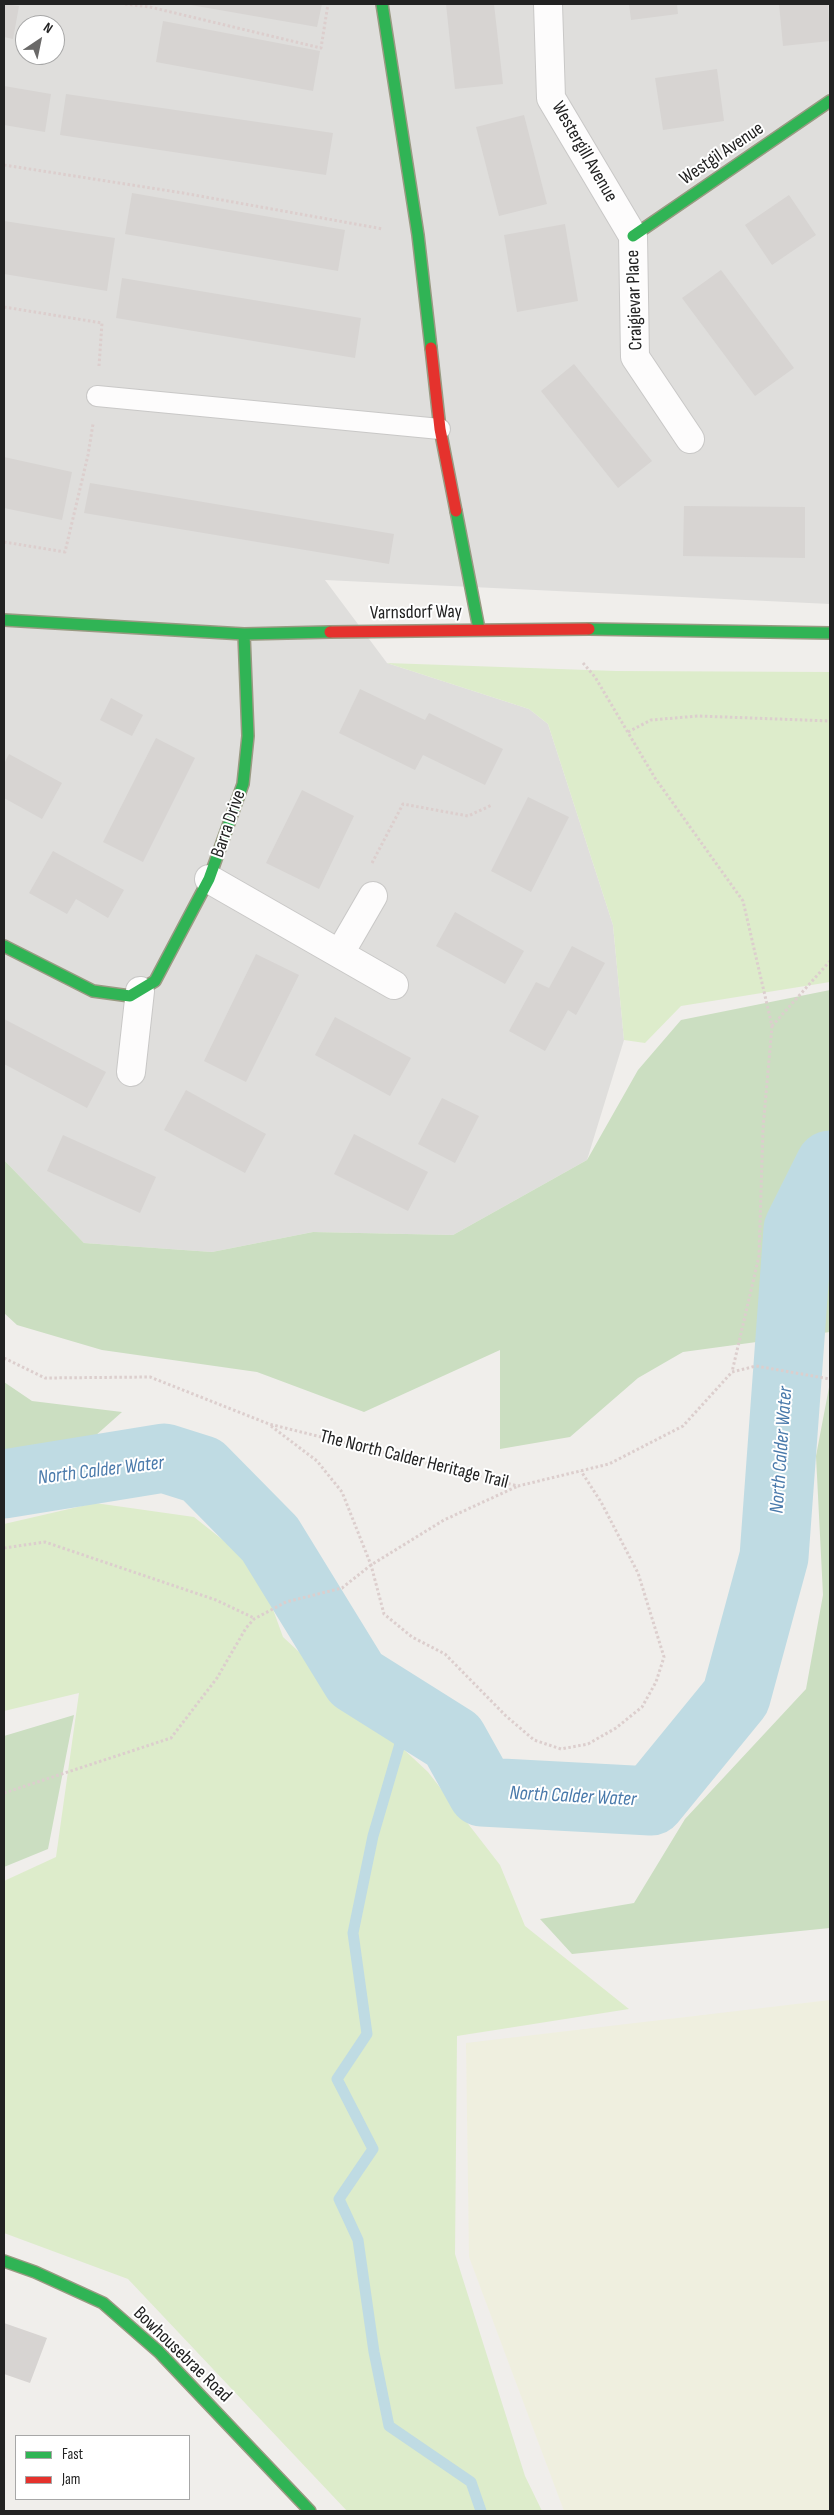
<!DOCTYPE html>
<style>
body{margin:0}
#map{position:relative;width:834px;height:2515px;overflow:hidden;background:#f0eeeb;font-family:"Sofia Sans Condensed",sans-serif}
canvas{display:block}
.frame{position:absolute;inset:0;border:5px solid #222;pointer-events:none}
.legend{position:absolute;left:15px;top:2435px;width:175px;height:65px;box-sizing:border-box;background:#fff;border:1px solid #a7a7a7;margin:0;padding:6px 9px;list-style:none;font-size:15px;color:#222}
.legend li{display:flex;align-items:center;gap:10px;height:25px}
.legend b{width:25px;border:1px solid #a7a7a7}
.north{position:absolute;left:15px;top:15px;width:50px;height:50px;box-sizing:border-box;background:#fff;border:1px solid #a7a7a7;border-radius:50%;rotate:34deg;font-size:14px;font-weight:700;line-height:20px;text-align:center;color:#222}
.north::after{content:'';display:block;margin:auto;width:18px;height:22px;background:#6a6968;clip-path:polygon(50% 0,100% 100%,50% 72%,0 100%)}
</style>
<div id="map">
<canvas width="834" height="2515"></canvas>
<div class="frame"></div>
<ul class="legend">
<li><b style="height:6px;background:#30b455"></b>Fast</li>
<li><b style="height:6px;background:#e5322d"></b>Jam</li>
</ul>
<div class="north">N</div>
</div>
<script>
const g = document.querySelector('canvas').getContext('2d');
g.lineJoin = 'round';
function paint(path, color) {
  g.fillStyle = color;
  g.fill(path, 'evenodd');
}
function poly(rows) {
  const path = new Path2D();
  for (const r of rows) {
    path.moveTo(r[0], r[1]);
    for (let i = 2; i < r.length; i += 2) path.lineTo(r[i], r[i + 1]);
  }
  return path;
}
function trace(path, color, width, dash) {
  g.strokeStyle = color;
  g.lineWidth = width;
  g.lineCap = dash ? 'butt' : 'round';
  g.setLineDash(dash || []);
  g.stroke(path);
}
function drawText(font, color, halo, rows, align = 'center') {
  g.font = font + ' "Sofia Sans Condensed",sans-serif';
  g.lineWidth = 4;
  g.setLineDash([]);
  g.textBaseline = 'middle';
  g.strokeStyle = halo;
  g.fillStyle = color;
  for (const [text, x, y, turn = 0] of rows) {
    g.save();
    g.translate(x, y);
    g.rotate((+turn || 0) * Math.PI / 180);
    g.textAlign = isNaN(turn) ? turn : align;
    if (halo) g.strokeText(text, 0, 0);
    g.fillText(text, 0, 0);
    g.restore();
  }
}
paint(poly([
 [4,4,830,4,830,604,325,580,387,663,529,709,548,724,613,925,624,1040,587,1160,453,1235,313,1232,212,1252,84,1243,4,1160],
 [25,25,55,25,55,55,25,55]
]), '#dfdedc');
paint(poly([
 [830,2000,830,2511,564,2511,469,2257,466,2043]
]), '#efefdf');
paint(poly([
 [387,663,616,671,830,672,830,982,681,1006,645,1043,624,1040,613,925,548,724,529,709],
 [95,1503,194,1517,258,1568,283,1637,428,1772,500,1865,525,1926,629,2009,457,2036,455,2254,525,2476,542,2511,347,2511,128,2279,4,2233,4,1881,56,1857,79,1693,4,1711,4,1524]
]), '#ddeccb');
paint(poly([
 [830,990,830,1332,683,1352,638,1378,570,1437,500,1449,500,1350,364,1412,257,1372,102,1350,17,1325,4,1313,4,1160,84,1243,212,1252,313,1232,453,1235,587,1160,638,1070,681,1020],
 [4,1382,32,1401,122,1412,4,1517],
 [830,1382,830,1928,572,1954,540,1919,634,1903,685,1819,806,1689,823,1595,816,1456],
 [74,1715,48,1849,4,1867,4,1736]
]), '#cbdec1');
trace(poly([
 [409,1713,373,1836,353,1933,367,2034,337,2079,373,2149,339,2199,358,2240,374,2352,389,2426,471,2482,481,2511]
]), '#bfdbe3', 11);
trace(poly([
 [4,1484,164,1458,202,1470,270,1539,356,1679,453,1740,482,1792,651,1801,736,1697,774,1557,798,1229,830,1165]
]), '#bfdbe3', 69);
paint(poly([
 [4,4,19,6,13,39,4,37],
 [185,4,322,4,317,27],
 [446,4,494,4,503,84,455,89],
 [629,4,677,4,678,14,631,20],
 [779,4,828,4,830,41,783,46],
 [163,21,320,51,313,91,156,62],
 [717,69,724,121,663,130,655,78],
 [4,86,51,94,45,132,4,125],
 [66,94,333,133,326,175,60,135],
 [524,115,547,204,499,216,476,127],
 [132,193,345,230,338,271,125,234],
 [789,195,816,235,772,265,745,225],
 [4,221,115,238,107,291,4,274],
 [565,224,578,301,517,312,504,235],
 [721,270,794,368,755,396,682,298],
 [122,278,361,318,355,358,116,318],
 [574,364,652,461,618,488,541,391],
 [4,457,72,472,62,520,4,508],
 [90,483,394,534,389,564,84,513],
 [684,506,805,507,805,558,683,556],
 [360,689,425,720,429,713,503,749,485,785,423,755,415,770,339,733],
 [111,698,143,715,132,736,100,720],
 [156,738,195,758,143,862,103,842],
 [9,754,62,783,42,819,4,798,4,764],
 [302,790,354,816,319,889,266,863],
 [528,797,569,817,531,892,491,871],
 [53,851,124,890,108,918,76,899,67,914,29,893],
 [455,912,524,951,505,984,436,946],
 [572,946,605,963,576,1015,568,1010,545,1051,509,1031,536,982,549,988],
 [256,954,299,975,246,1082,204,1061],
 [335,1017,411,1058,390,1096,315,1055],
 [4,1019,106,1072,87,1108,4,1064],
 [186,1090,266,1134,245,1173,164,1130],
 [442,1098,479,1116,455,1163,418,1144],
 [354,1134,428,1172,408,1211,334,1174],
 [63,1135,156,1177,140,1213,47,1171],
 [4,2323,47,2338,30,2383,4,2374]
]), '#d7d4d2');
const lane = poly([
 [97,396,440,429]
]);
const street = poly([
 [548,4,551,98,633,236,635,357,690,439],
 [209,879,394,985],
 [340,953,373,896],
 [131,1072,140,991]
]);
const fast = poly([
 [382,4,418,235,431,348],
 [633,236,830,101],
 [456,511,479,629],
 [4,620,244,634,330,632],
 [589,629,830,633],
 [4,946,93,991,130,996,155,981,209,879,243,784,248,736,244,634],
 [4,2261,35,2272,103,2303,159,2352,310,2511]
]);
const jam = poly([
 [431,348,440,429,456,511],
 [330,632,589,629]
]);
trace(lane, '#c9c8c7', 22);
trace(street, '#c9c8c7', 30);
trace(fast, '#999a82', 14);
trace(jam, '#999a82', 14);
trace(poly([
 [125,4,150,7,321,48,328,4],
 [4,165,183,193,383,229],
 [4,307,102,323,99,366],
 [4,542,65,552,88,455,93,424],
 [583,663,595,677,655,778,743,901,772,1026,763,1128,759,1256,732,1372],
 [628,732,651,720,698,716,830,721],
 [372,863,403,804,468,816,492,805],
 [772,1026,830,961],
 [4,1358,45,1378,150,1377,269,1424,518,1486,609,1464,683,1426,732,1372,756,1366,830,1379],
 [271,1426,317,1461,342,1492,371,1565,384,1614,412,1637,445,1654,506,1716,534,1740,561,1749,588,1744,616,1728,642,1707,656,1682,664,1657,638,1573,601,1502,581,1471],
 [4,1548,45,1542,216,1600,254,1618],
 [4,1793,171,1738,217,1678,246,1628,254,1619,286,1602,342,1588,371,1565,444,1520,518,1486]
]), '#dccecd', 3, [2.5, 2.5]);
trace(lane, '#fdfcfc', 20);
trace(street, '#fdfcfc', 28);
trace(fast, '#30b455', 11);
trace(jam, '#e5322d', 11);
drawText('19px', '#222', '#fff', [
 ["Westergill Avenue",584,152,60],
 ["Westgil Avenue",722,154,-34],
 ["Craigievar Place",635,300,-92],
 ["Varnsdorf Way",416,613,-1],
 ["Barra Drive",229,824,-71],
 ["The North Calder Heritage Trail",414,1460,14],
 ["Bowhousebrae Road",182,2355,44]
]);
drawText('italic 20px', '#4a7aab', '#fff', [
 ["North Calder Water",782,1450,-86],
 ["North Calder Water",101,1471,-7],
 ["North Calder Water",573,1797,3]
]);
</script>
